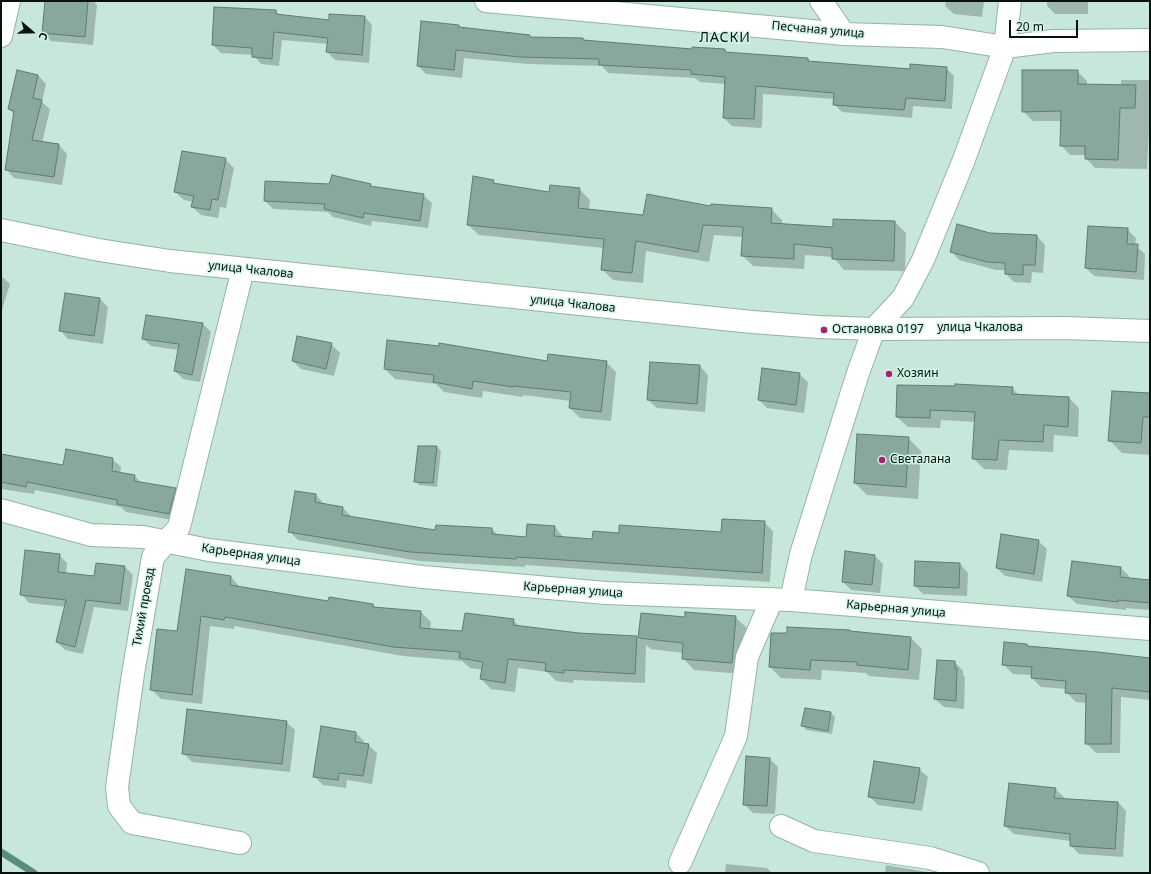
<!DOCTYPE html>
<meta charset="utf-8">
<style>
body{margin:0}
#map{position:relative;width:1151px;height:874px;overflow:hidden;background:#c6e7da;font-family:"Noto Sans",sans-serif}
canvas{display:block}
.frame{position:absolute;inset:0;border:2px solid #07120e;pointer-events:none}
.north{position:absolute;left:12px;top:12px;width:40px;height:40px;-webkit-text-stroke:3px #d3f5e8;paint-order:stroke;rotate:110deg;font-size:11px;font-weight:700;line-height:16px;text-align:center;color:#07120e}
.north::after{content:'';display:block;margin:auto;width:14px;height:18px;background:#07120e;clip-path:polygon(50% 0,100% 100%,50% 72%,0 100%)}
.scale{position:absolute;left:1009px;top:20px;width:69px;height:18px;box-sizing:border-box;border:2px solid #07120e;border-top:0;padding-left:5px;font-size:12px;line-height:14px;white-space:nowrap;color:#07120e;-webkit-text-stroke:3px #d3f5e8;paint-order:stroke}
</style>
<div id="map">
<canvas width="1151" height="874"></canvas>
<div class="frame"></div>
<div class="north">С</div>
<div class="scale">20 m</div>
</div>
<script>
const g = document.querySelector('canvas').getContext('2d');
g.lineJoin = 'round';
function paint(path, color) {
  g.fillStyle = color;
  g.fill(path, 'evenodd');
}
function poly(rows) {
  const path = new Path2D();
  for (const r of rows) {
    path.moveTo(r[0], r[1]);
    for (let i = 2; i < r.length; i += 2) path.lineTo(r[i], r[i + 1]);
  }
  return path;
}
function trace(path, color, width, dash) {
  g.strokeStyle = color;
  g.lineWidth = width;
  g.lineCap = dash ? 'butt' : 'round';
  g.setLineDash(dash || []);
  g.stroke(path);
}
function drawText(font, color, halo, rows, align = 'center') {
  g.font = font + ' "Noto Sans",sans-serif';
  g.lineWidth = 3;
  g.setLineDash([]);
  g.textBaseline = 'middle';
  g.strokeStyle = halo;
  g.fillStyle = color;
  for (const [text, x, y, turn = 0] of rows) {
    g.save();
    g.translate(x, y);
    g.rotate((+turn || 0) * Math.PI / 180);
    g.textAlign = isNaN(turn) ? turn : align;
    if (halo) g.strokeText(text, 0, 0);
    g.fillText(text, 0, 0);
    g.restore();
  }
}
paint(poly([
 [46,1,93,1,97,5,93,45,51,41,43,32],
 [946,1,984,1,982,17,954,14,945,6],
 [1047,1,1088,1,1088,14,1055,14,1047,6],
 [276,11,280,16,330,21,365,17,372,25,369,63,335,60,327,52,328,44,282,40,279,66,261,64,253,55,221,53,213,45],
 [458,26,461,29,529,36,532,38,582,39,585,41,693,50,725,50,727,53,808,59,810,62,911,70,946,68,954,76,952,109,913,106,912,118,842,112,834,104,835,99,763,94,762,127,760,128,732,126,724,118,726,84,700,82,695,78,608,73,602,66,528,64,464,58,462,78,426,74,418,66],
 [18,71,38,75,46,84,42,102,50,109,42,143,59,145,67,154,62,185,14,178,6,169,14,114,9,109],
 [1077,71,1087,81,1087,85,1121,86,1121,80,1150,80,1150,129,1149,129,1147,169,1095,168,1086,158,1086,155,1070,155,1061,145,1061,121,1033,121,1023,111],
 [225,159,234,168,226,208,220,207,218,218,201,215,192,207,193,202,184,200,175,192],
 [493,181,497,185,550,193,579,189,590,200,589,210,644,216,711,207,771,209,782,220,782,225,834,228,895,222,906,233,905,271,844,270,833,257,805,255,804,269,753,266,742,255,743,237,714,235,709,262,646,251,643,283,613,280,602,269,604,248,479,235,468,225],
 [370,185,373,188,423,195,432,203,428,228,372,221,371,226,333,217,328,212,273,209,265,201],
 [1127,229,1136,238,1135,245,1145,254,1144,280,1094,276,1086,268],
 [990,234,1037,236,1045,245,1043,273,1032,272,1031,283,1014,282,1006,274,1006,270,996,270,959,260,951,251],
 [1,276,10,284,2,310,1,310],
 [100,299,108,307,103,344,68,339,60,330],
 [146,316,203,324,211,332,200,382,183,379,175,371,179,350,151,346,143,339],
 [331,344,340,353,334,376,301,369,293,361],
 [548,362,606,362,616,372,611,421,580,418,570,408,571,401,523,395,523,397,483,391,482,398,444,392,436,384,395,379,385,369],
 [651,363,700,366,708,375,705,412,657,408,648,400],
 [799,374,808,382,804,413,767,408,759,400],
 [1012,388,1019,395,1069,398,1079,408,1078,437,1054,435,1053,452,1009,450,1007,470,984,469,973,458,975,422,941,420,940,428,908,427,897,417],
 [1150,394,1150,455,1122,453,1109,440],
 [908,438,921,451,918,499,867,495,855,483],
 [437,447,441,451,437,487,419,485,415,481],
 [1,455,64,466,112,459,121,467,120,474,135,476,141,483,175,489,183,497,178,521,126,512,121,507,35,490,34,494,1,489],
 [296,492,316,495,325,505,343,508,352,517,436,531,492,529,498,535,527,538,555,527,563,537,593,540,620,534,722,534,764,522,773,531,770,582,525,565,525,567,419,561,298,540,289,531],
 [1038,541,1047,549,1042,582,1005,576,997,568],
 [59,555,67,563,66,574,95,577,97,564,125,567,133,575,128,611,94,607,83,654,65,650,57,642,66,607,29,603,22,595],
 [874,555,883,564,880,593,851,590,843,582],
 [1073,562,1121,568,1129,576,1129,579,1150,581,1150,610,1126,608,1126,610,1077,604,1068,596],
 [960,564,968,573,967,596,923,594,915,586],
 [231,577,240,587,329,602,373,605,376,608,421,612,431,622,430,630,463,632,513,620,520,627,579,634,636,637,639,640,642,614,686,618,735,617,747,628,743,674,694,670,683,658,683,653,651,649,646,645,645,683,574,680,573,683,556,681,547,672,518,668,515,692,491,689,481,679,483,670,470,668,462,661,403,656,234,626,234,629,210,626,202,704,161,699,151,689,178,632],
 [851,632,911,638,922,649,919,680,869,676,866,673,822,670,821,680,781,678,770,667],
 [1027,645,1030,648,1150,659,1150,700,1121,697,1120,753,1096,753,1086,743,1087,703,1076,702,1066,692,1067,689,1041,687,1032,678,1032,675,1013,674,1003,664],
 [955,662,963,671,963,675,965,677,964,709,944,707,935,699],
 [805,709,831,713,835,717,832,734,806,730,803,726],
 [286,722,295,730,290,772,192,762,183,753],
 [322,727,356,733,364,741,364,744,368,745,377,753,372,784,347,780,346,788,323,785,314,776],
 [770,759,778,767,775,814,753,813,744,804],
 [919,769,928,777,922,811,878,805,869,796],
 [1055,789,1064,797,1063,800,1118,802,1126,811,1123,857,1079,854,1071,846,1071,841,1014,834,1005,826],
 [726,864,767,868,772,873,725,873],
 [886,865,932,873,933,873,885,873]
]), '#0003');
trace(poly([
 [1,852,34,873]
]), '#5a8e7c', 7);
const building = poly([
 [45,1,88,1,85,37,42,33,45,1],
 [214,7,276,10,276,14,329,20,329,14,365,16,362,55,326,52,328,38,274,32,272,59,252,57,252,48,212,45,214,7],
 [421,21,459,25,459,27,530,35,530,37,583,38,583,40,692,49,692,47,725,49,725,52,808,58,808,61,910,69,910,64,947,67,945,101,906,98,904,110,833,105,834,93,756,86,754,119,723,118,725,77,691,74,691,70,599,65,599,59,519,57,456,50,454,70,417,66,421,21],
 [17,70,38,75,33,98,42,100,32,140,59,144,54,177,5,170,14,111,8,109,17,70],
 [1022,70,1078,70,1078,84,1136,85,1135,108,1120,108,1118,160,1085,159,1085,146,1060,146,1061,111,1022,112,1022,70],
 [182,151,226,158,218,200,212,199,210,210,191,207,194,196,174,192,182,151],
 [332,175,371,184,370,186,424,194,420,221,364,213,363,218,324,209,325,204,264,201,265,181,329,184,332,175],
 [473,176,494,180,493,183,549,192,550,185,580,188,578,208,643,215,647,194,710,206,711,204,772,208,771,223,833,227,833,219,895,221,894,261,832,259,832,248,794,244,794,259,741,256,743,227,703,225,698,252,636,241,632,273,601,270,604,239,467,225,473,176],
 [957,224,990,233,1037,235,1035,265,1023,265,1023,275,1005,274,1005,263,987,262,950,252,957,224],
 [1088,226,1128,228,1127,244,1138,244,1136,272,1085,268,1088,226],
 [65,293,100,298,94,336,59,331,65,293],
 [146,315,203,323,192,375,174,371,179,344,142,339,146,315],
 [297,336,332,343,326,369,292,361,297,336],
 [387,340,439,346,439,343,547,361,548,354,607,361,601,412,569,408,571,392,513,386,513,387,473,381,472,389,433,382,434,375,384,369,387,340],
 [650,362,700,365,697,404,647,400,650,362],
 [762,368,800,373,796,405,758,400,762,368],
 [955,384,1013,387,1012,394,1069,397,1068,427,1044,425,1043,442,999,440,997,460,972,459,975,412,930,410,930,418,896,417,897,385,955,386,955,384],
 [1112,391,1150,393,1150,417,1143,417,1141,443,1108,441,1112,391],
 [857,434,909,437,906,487,854,483,857,434],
 [418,446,437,446,433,483,414,482,418,446],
 [66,449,113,458,112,471,135,475,134,481,176,488,169,514,117,504,117,500,27,482,26,487,1,482,1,454,63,465,66,449],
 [295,491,316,494,315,502,343,507,342,515,435,530,436,525,492,528,492,534,526,537,527,524,555,526,554,536,592,539,593,531,619,533,619,525,721,532,722,519,765,521,762,573,517,557,516,559,410,552,288,532,295,491],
 [1001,534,1039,540,1034,574,996,568,1001,534],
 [25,550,60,554,58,572,94,576,96,563,125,566,120,604,86,600,75,647,56,642,66,600,20,595,25,550],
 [845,551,875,555,872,585,842,582,845,551],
 [915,561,960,563,959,588,914,586,915,561],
 [1072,561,1121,567,1120,577,1150,580,1150,603,1118,600,1118,602,1067,596,1072,561],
 [186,569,231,576,230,585,328,601,329,597,373,604,373,607,421,611,420,628,462,631,465,613,514,619,513,625,579,633,637,636,635,674,564,670,564,673,545,671,546,663,508,659,505,683,480,679,483,662,459,658,460,652,393,647,225,617,224,620,201,616,192,695,150,690,157,629,177,631,186,569],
 [685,612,736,616,732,663,682,659,683,643,638,638,641,613,685,617,685,612],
 [787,627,850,630,850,631,911,637,908,670,857,665,857,662,811,660,810,670,769,667,771,633,787,633,787,627],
 [1004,642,1027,644,1027,646,1098,652,1150,658,1150,692,1112,688,1111,744,1085,744,1086,694,1065,693,1066,681,1031,678,1032,667,1002,665,1004,642],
 [937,660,955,661,955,668,957,668,956,701,934,699,937,660],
 [805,708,831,712,828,731,801,726,805,708],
 [187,709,287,721,282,764,182,754,187,709],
 [321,726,356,732,355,742,369,744,363,776,339,773,338,780,313,777,321,726],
 [746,756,770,758,767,806,743,805,746,756],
 [874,761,920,768,914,803,868,797,874,761],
 [1009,783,1056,788,1054,798,1118,802,1115,849,1070,846,1070,834,1004,826,1009,783]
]);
paint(building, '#88a89c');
trace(building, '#5e7c71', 1);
const minor = poly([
 [486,1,844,34,942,37,1005,47,1053,41,1150,40],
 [821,1,844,34],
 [1,36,9,1],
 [1,230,99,250,170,261,752,322,819,327,874,329,1065,328,1150,331],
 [1,510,91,535,143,537,209,550,423,577,606,593,791,600,1150,629],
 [791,600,801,554,858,373,874,329,903,298,923,260,963,162,1005,47,1010,1],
 [781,826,814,841,930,858,978,873],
 [240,843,132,823,119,806,117,787,133,674,153,557,179,527,243,269],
 [680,863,736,736,747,657,772,599]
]);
trace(minor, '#94b3a7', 24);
trace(minor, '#fff', 22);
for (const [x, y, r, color] of [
 [824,330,4,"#a5226f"],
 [889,374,4,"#a5226f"],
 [882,460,4,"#a5226f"]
]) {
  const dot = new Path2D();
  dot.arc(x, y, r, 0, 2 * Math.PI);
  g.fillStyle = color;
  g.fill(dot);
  trace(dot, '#d3f5e8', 1.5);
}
drawText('12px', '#07120e', '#d3f5e8', [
 ["Песчаная улица",818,30,5],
 ["улица Чкалова",251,270,6],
 ["улица Чкалова",573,304,6],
 ["улица Чкалова",980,328],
 ["Карьерная улица",251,555,8],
 ["Карьерная улица",573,590,4],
 ["Тихий проезд",144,607,-80],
 ["Карьерная улица",896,609,5]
]);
drawText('12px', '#07120e', '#d3f5e8', [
 ["Остановка 0197",832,330],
 ["Хозяин",897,374],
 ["Светалана",890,460]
], 'left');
g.letterSpacing = '1px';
drawText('14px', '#07120e', '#d3f5e8', [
 ["ЛАСКИ",725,38]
]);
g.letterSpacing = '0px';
</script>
